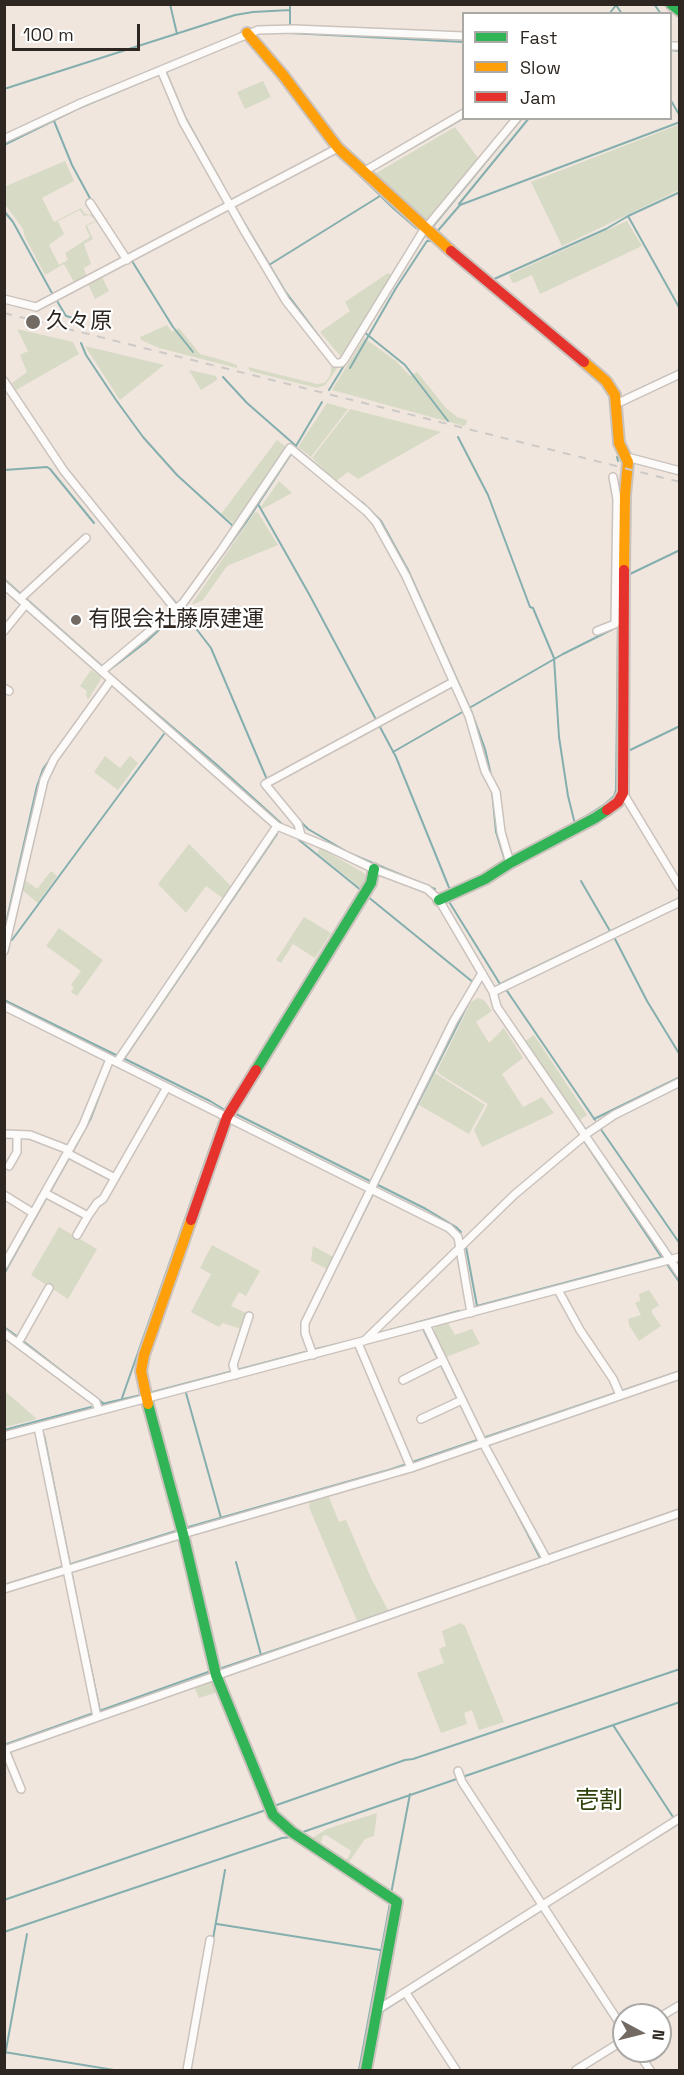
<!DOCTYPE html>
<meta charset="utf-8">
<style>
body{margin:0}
#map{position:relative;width:684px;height:2075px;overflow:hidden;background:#f0e6de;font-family:"Space Grotesk",sans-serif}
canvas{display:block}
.frame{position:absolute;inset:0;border:6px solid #2e2721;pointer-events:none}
.legend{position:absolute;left:462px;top:12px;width:210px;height:108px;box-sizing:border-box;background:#fff;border:2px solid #aba9a6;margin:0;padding:8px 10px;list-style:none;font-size:18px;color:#2e2721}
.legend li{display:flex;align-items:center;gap:12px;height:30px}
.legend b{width:30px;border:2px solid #aba9a6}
.north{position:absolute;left:612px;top:2003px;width:60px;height:60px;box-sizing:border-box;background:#fff;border:2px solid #aba9a6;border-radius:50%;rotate:97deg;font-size:16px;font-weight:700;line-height:24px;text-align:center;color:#2e2721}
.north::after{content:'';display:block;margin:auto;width:21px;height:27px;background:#726a63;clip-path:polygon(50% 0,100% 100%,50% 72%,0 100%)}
.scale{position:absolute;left:12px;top:24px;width:128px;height:27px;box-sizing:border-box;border:3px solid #2e2721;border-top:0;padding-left:8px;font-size:18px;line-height:21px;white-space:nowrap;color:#2e2721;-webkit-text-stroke:4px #fff;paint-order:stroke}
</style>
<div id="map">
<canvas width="684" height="2075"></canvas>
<div class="frame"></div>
<ul class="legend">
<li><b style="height:8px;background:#30b455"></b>Fast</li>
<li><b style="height:8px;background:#ff9f0a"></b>Slow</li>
<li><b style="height:8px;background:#e5322d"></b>Jam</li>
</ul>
<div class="north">N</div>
<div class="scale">100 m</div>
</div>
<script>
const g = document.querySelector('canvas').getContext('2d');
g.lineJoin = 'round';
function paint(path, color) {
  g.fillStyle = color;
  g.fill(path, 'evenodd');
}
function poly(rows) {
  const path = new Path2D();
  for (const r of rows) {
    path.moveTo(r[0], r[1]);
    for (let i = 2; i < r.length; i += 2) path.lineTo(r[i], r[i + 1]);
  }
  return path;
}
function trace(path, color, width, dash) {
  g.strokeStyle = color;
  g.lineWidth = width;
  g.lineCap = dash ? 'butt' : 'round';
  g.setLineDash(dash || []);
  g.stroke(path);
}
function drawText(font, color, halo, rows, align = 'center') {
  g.font = font + ' "Space Grotesk","Noto Sans JP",sans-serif';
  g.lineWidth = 4.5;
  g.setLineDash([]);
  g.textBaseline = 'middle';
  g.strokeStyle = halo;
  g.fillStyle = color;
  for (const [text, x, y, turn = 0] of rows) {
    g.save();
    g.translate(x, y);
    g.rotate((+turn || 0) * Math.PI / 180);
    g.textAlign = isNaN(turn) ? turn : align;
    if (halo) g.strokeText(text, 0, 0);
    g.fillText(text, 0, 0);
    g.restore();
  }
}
paint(poly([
 [263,81,271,97,245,109,237,92],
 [678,125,679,190,562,246,531,182],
 [455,127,478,158,424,223,373,175],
 [65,161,74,181,42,198,54,222,81,208,85,214,94,215,98,220,87,226,93,239,84,244,91,264,84,268,87,278,75,284,64,264,45,275,25,237,23,229,5,204,4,187],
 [80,210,84,216,89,215,96,220,85,226,90,237,65,253,68,260,59,265,49,245,64,234,58,221],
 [627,221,642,246,540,294,532,275,514,283,512,282,509,275],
 [388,273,391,275,342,358,320,332,350,311,345,302],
 [102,277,109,291,95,299,88,284],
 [167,325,172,332,179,328,200,354,229,362,237,365,237,368,159,348,141,340,140,337],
 [17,329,73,342,79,354,16,390,12,383,27,372,20,355,28,351],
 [364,338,396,361,410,376,417,372,446,408,457,417,467,420,466,424,464,426,332,390],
 [85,346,164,365,120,400],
 [332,363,337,368,331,377,325,385,317,388,250,371,248,367,317,384,324,383,330,376],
 [189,370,216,376,217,380,201,390],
 [327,403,348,409,311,457,298,447],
 [350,409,441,432,358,479,348,472,336,481,312,458],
 [277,440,286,447,236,523,233,523,221,514],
 [279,481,292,493,262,509,261,507],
 [255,512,258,513,278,545,227,566,203,600,191,605],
 [91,670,100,676,101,679,88,700,86,695,87,691,80,686],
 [105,756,120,768,130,756,138,763,118,790,94,772],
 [189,844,233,888,224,899,206,886,186,913,158,884],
 [320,848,364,873,367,878,363,890,317,853],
 [51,871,57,876,38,903,22,890,25,880,37,889],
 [304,917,331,933,315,958,293,944,281,963,276,960],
 [59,928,103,960,77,996,71,992,74,988,71,985,81,971,46,946],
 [478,998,484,1000,492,1011,476,1022,489,1043,504,1028,523,1058,502,1074,523,1107,542,1097,554,1113,482,1147,474,1130,488,1104,441,1075,437,1071,471,1002],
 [534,1035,587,1115,578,1121,524,1042],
 [435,1073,485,1105,469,1134,419,1105],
 [59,1227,97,1249,68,1299,31,1275],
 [212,1245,260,1271,246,1296,239,1292,231,1306,246,1313,241,1329,223,1323,219,1327,191,1312,211,1274,200,1268],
 [313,1246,335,1258,329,1270,311,1261],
 [649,1290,659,1305,652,1310,652,1313,661,1326,639,1341,629,1325,628,1319,641,1315,635,1303,640,1301,639,1294],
 [448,1323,455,1335,472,1329,480,1344,446,1357,433,1332,435,1326],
 [5,1391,37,1419,5,1427],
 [328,1495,339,1522,346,1520,371,1578,388,1610,357,1621,309,1507,310,1500],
 [461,1623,465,1626,504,1722,479,1730,472,1710,464,1713,467,1724,441,1733,417,1673,444,1663,439,1649,446,1646,442,1631],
 [214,1679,218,1692,199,1698,194,1686],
 [377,1813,374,1836,365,1839,349,1862,345,1863,310,1839,327,1829],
 [326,1835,350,1850,351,1852,348,1858,346,1859,321,1843,323,1836]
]), '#d7dac4');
trace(poly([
 [170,4,177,34],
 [290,4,290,33,464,42],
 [654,4,661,14],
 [616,5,622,14],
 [609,14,617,4],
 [670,50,680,51],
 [166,72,185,117,221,182],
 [4,89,235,15,253,12,290,10],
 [670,99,680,116],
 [54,121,72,165,92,202],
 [4,145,77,109,203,56],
 [344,160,393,208,416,228],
 [370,172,464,118],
 [459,204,529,118],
 [4,211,13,222,53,295],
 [239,214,285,291,327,347],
 [628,216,680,309],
 [430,230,522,118],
 [435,234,460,205,680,122],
 [416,249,426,234],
 [132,261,173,327,193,352],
 [269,265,380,196],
 [462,267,599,382,605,388,610,398],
 [492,280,606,229,628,216,680,192],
 [57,301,66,316,84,321,84,327],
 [364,332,405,365,448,421],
 [81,343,86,355,116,400,143,437,177,475,233,526],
 [350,368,396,288,427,241,431,241],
 [223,377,247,403,295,445],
 [329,390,345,364],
 [631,393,680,370],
 [458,437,488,495,530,607,533,608,554,658,559,737,568,796,575,824],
 [296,446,322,402],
 [295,447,332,478],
 [617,457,618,461],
 [63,464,75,479],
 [4,470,47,467,50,469,94,523],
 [354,497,363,503,381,521,408,570,472,713,485,749,491,775],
 [258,504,309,594,396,757,450,890],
 [630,574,680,550],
 [4,579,103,667],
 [163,588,176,603],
 [619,600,619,579],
 [181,609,211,648,268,782],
 [108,671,146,642,187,604,247,521,293,451],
 [116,679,217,765,283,825],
 [471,707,563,654,613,629],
 [393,752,466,710],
 [626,752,680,726],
 [492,791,496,832,505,861],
 [583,818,605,804,614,796,616,790,618,624],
 [298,819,308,829,349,853,435,889],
 [299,840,362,891],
 [581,881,610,931],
 [367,896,474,983],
 [448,900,500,984,680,898],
 [4,932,37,786,43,769,107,679],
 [614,937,647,1001,680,1055],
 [9,940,12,940,164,734],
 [505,988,595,1120],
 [4,1000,118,1056],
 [494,1009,569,1118],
 [123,1058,210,1101,225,1110,226,1109],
 [124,1059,277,834],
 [226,1109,341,922],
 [234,1113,426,1209,456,1227,461,1232],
 [594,1119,680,1077],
 [600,1128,680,1244],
 [584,1141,662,1258],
 [72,1153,91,1118,111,1065],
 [377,1185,470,1000],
 [50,1192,69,1158],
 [466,1247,477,1306,662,1257],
 [339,1262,373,1194],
 [666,1263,680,1283],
 [4,1274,47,1197],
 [4,1327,18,1337],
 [424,1331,469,1422],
 [379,1333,459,1311],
 [23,1341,103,1403],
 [316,1349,346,1342],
 [149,1393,309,1351],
 [186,1393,221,1518],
 [122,1398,219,1122],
 [102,1404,141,1395],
 [4,1430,91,1407],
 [44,1435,70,1565],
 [493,1467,540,1558],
 [185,1528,392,1469,680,1371],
 [236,1562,261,1655],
 [71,1570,77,1600],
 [4,1585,179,1530],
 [78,1606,100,1711],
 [219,1669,352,1624,680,1509],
 [613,1725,673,1817],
 [4,1745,211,1671],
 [459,1784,507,1857],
 [274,1806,405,1760,413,1759,680,1669],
 [300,1833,680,1702],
 [654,1839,680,1823],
 [391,1894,410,1794],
 [4,1900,266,1810],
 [217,1924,380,1950],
 [4,1932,282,1838,292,1837],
 [568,1950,624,2037],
 [205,1985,225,1870],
 [380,2013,542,1910],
 [633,2051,646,2070],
 [4,2052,114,2070],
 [4,2061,27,1934],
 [359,2070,390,1903],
 [582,2070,589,2066]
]), '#84afae', 2);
const street = poly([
 [670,46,680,46],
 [161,70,183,122,245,232,286,301,335,363,341,363,344,360,423,231],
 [4,139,81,103,258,30,294,29,464,36],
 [363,172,464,113],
 [90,203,127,260],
 [425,229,517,118],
 [4,299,36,307,336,149],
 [4,381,64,471,176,610],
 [616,404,680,374],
 [627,457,680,471],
 [4,585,277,826,328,847,374,869,427,889,439,900,493,992,497,1007,680,1274],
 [20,599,86,538],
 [4,631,26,604],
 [597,631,615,624,617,499,613,477],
 [102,671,183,603,222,549,290,448,366,511,376,522,406,576,469,716,485,771,496,792,501,832,510,863],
 [4,688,9,691],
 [623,793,680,887],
 [301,835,298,824,265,784,453,682],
 [4,951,44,780,54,759,111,680],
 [493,992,680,902],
 [4,1006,449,1228,458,1237,471,1313],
 [117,1062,277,826],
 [4,1134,30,1135,69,1150],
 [67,1153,115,1178],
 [9,1166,17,1152,17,1135],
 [45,1193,88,1216,97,1203,103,1199,167,1087],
 [4,1195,33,1213],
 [77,1235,88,1216],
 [4,1265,83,1125,110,1059],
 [558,1290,580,1330,613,1379,620,1395],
 [426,1325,483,1443,547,1560],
 [4,1333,96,1402,99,1411],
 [364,1341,514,1195,589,1132,614,1115,680,1082],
 [18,1343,49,1288],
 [358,1343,411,1468],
 [313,1355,305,1333,305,1323,453,1022,482,973],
 [236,1375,233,1365,249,1316],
 [403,1380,443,1360],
 [421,1419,462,1400],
 [38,1427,97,1717],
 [4,1436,680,1257],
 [4,1589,183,1534,411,1468,680,1375],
 [4,1750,680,1513],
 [5,1750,21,1789],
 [458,1771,462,1782,624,2030],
 [406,1993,456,2070],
 [377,2010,680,1818],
 [660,2017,680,2005],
 [637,2051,650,2070],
 [187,2070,210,1940],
 [576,2070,624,2040]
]);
const fast = poly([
 [671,4,680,11],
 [439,900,485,879,510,863,595,818,607,810],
 [256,1070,371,883,374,869],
 [148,1404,183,1534,216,1675,273,1815,292,1832,397,1902,366,2070]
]);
const slow = poly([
 [247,33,283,75,338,148,451,251],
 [584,362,606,381,615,395,619,443,628,462,625,495,624,570],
 [148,1404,141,1371,144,1355,191,1220]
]);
const jam = poly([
 [451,251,584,362],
 [607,810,618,802,623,793,624,570],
 [191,1220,227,1117,256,1070]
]);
trace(street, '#cac2bc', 10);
trace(fast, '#cac2bc', 14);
trace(slow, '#cac2bc', 14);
trace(jam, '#cac2bc', 14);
trace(street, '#fdfbfa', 7);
trace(fast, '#30b455', 10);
trace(slow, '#ff9f0a', 10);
trace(jam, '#e5322d', 10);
trace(poly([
 [4,313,680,482]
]), '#ccc9c7', 2, [8, 8]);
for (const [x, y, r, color] of [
 [33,322,8,"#726a63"],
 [76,620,6,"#726a63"]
]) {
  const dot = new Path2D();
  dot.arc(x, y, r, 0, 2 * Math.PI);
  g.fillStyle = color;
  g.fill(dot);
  trace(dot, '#fff', 2);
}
drawText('22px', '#2e2721', '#fff', [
 ["久々原",46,322],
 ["有限会社藤原建運",88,620]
], 'left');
drawText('24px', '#30410a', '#fff', [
 ["壱割",599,1801]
]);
</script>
